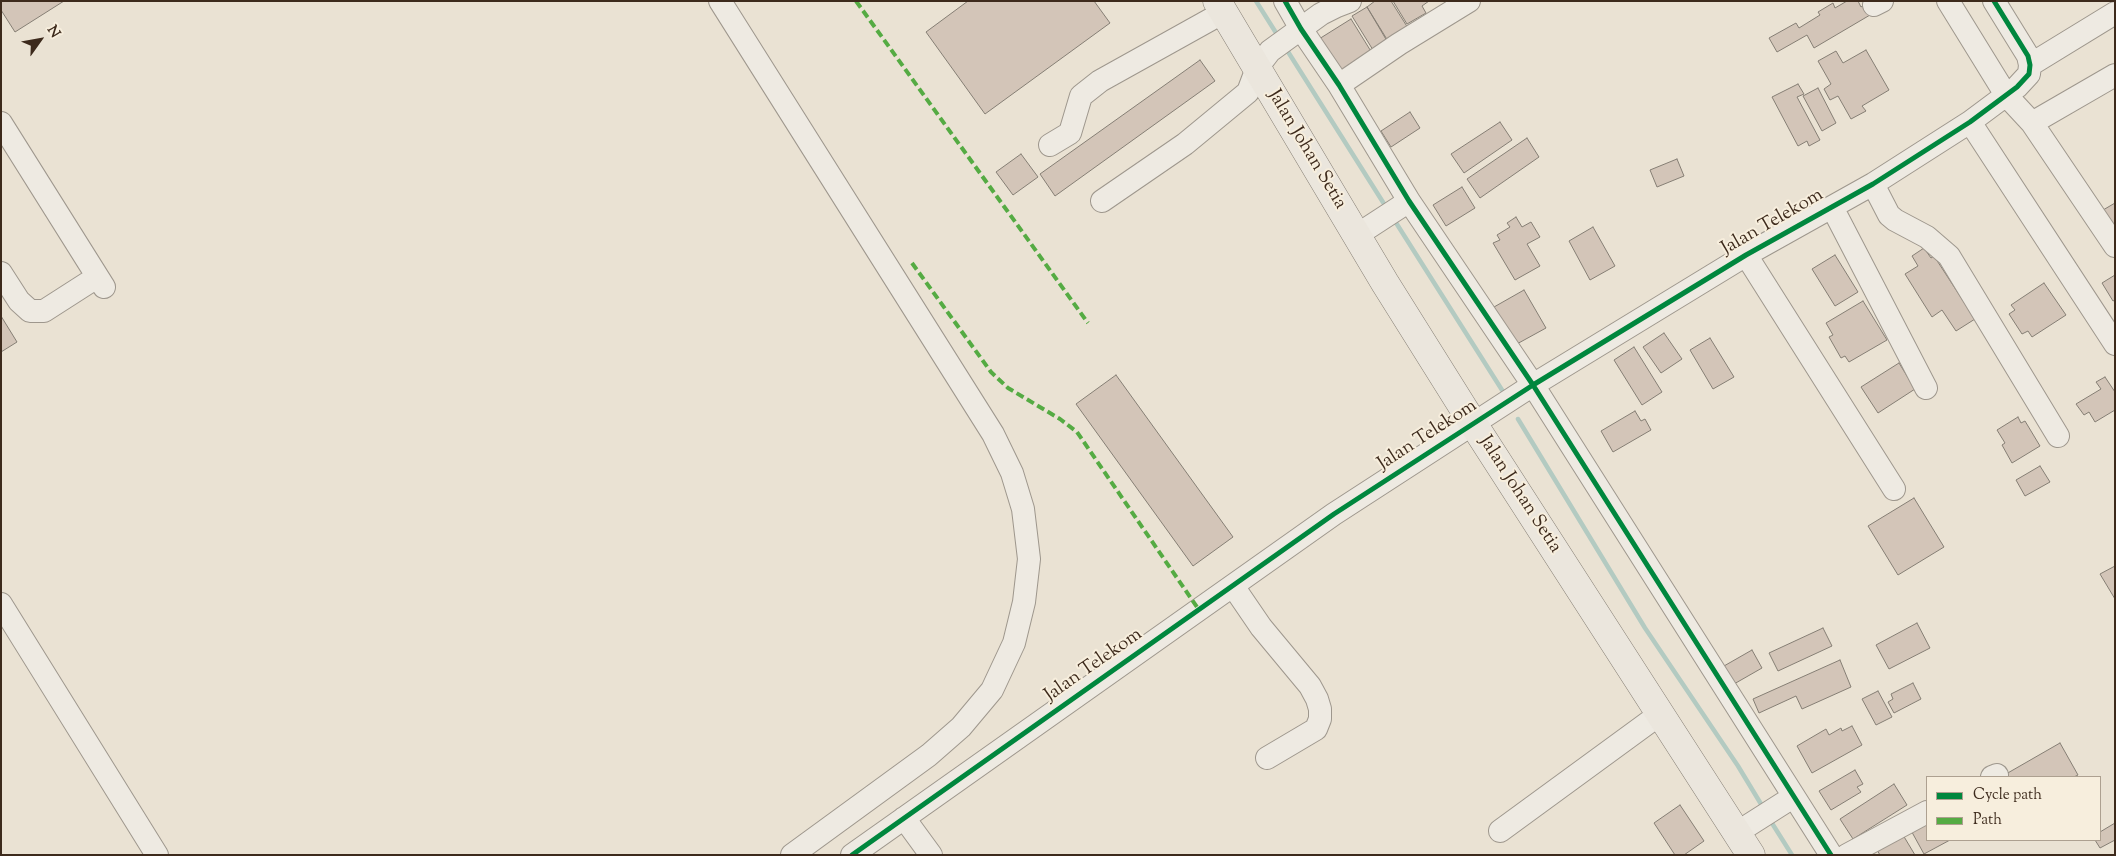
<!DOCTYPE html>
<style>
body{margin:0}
#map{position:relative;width:2116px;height:856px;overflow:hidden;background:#eae2d3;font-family:"Sorts Mill Goudy",serif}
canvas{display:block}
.frame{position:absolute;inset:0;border:2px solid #3d2a1c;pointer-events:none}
.legend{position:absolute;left:1926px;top:776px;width:175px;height:65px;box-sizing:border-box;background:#f7eedd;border:1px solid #ada090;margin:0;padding:6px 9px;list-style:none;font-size:15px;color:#3d2a1c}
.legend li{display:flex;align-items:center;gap:10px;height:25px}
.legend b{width:25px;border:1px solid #ada090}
.north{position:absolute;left:15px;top:15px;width:50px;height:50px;-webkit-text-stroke:4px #f7eedd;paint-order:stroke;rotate:58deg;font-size:14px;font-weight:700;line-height:20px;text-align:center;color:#3d2a1c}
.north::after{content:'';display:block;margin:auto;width:18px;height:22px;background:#3d2a1c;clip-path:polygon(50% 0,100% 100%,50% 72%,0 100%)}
</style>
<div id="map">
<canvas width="2116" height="856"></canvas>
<div class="frame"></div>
<ul class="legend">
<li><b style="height:6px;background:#00873e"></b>Cycle path</li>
<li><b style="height:6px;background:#55ab43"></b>Path</li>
</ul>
<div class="north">N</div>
</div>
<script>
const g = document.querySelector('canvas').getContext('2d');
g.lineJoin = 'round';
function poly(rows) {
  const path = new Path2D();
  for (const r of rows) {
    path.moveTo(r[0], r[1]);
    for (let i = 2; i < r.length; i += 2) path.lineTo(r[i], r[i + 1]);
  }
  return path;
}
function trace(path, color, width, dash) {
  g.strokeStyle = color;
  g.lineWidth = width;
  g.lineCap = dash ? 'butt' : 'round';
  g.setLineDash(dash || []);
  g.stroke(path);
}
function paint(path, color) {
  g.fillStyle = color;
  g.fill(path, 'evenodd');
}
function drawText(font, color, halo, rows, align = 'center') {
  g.font = font + ' "Sorts Mill Goudy",serif';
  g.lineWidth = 4;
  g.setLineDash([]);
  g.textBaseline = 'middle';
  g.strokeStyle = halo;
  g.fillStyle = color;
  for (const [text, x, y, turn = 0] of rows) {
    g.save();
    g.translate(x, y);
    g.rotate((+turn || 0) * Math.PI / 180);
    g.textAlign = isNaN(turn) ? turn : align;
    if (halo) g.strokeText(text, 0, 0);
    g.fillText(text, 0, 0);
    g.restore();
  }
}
trace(poly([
 [1256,1,1278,36],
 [1285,47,1386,207],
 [1393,218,1502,390],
 [1518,419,1645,628,1738,766,1764,809],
 [1770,820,1792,855]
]), '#b3cac1', 4.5);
const building = poly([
 [1,1,64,1,15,32,1,10,1,1],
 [968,1,1094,1,1110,23,985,114,926,32,968,1],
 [1375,1,1391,1,1408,28,1388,41,1367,7,1375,1],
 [1393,1,1429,1,1422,6,1426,13,1407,24,1393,1],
 [1847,1,1858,1,1861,7,1864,5,1870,15,1814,48,1807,35,1777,52,1769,38,1796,23,1799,28,1820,15,1818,12,1833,3,1835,8,1847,1],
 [1367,7,1387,41,1373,50,1352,16,1367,7],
 [1351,19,1372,53,1340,73,1319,39,1351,19],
 [1866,50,1889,90,1862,106,1866,111,1851,119,1838,96,1830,100,1824,89,1831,84,1818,61,1836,51,1843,63,1866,50],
 [1200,60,1215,81,1055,196,1040,174,1200,60],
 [1798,84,1804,94,1797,97,1820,140,1809,146,1807,141,1798,146,1772,97,1798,84],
 [1818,88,1836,123,1822,131,1803,96,1818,88],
 [1410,112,1420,128,1391,147,1381,131,1410,112],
 [1500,122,1512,140,1464,173,1451,154,1500,122],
 [1527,138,1539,157,1480,198,1467,179,1527,138],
 [1021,154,1038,177,1013,195,996,172,1021,154],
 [1677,159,1684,176,1657,187,1650,170,1677,159],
 [1462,187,1475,208,1446,226,1433,205,1462,187],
 [2115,203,2115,240,2098,213,2115,203],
 [1516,217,1522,227,1531,222,1540,237,1527,244,1540,266,1515,280,1493,243,1500,240,1497,235,1510,227,1507,223,1516,217],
 [1593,227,1615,266,1590,280,1569,241,1593,227],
 [1924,248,1931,258,1934,256,1975,319,1956,331,1942,310,1932,317,1905,274,1918,266,1912,256,1924,248],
 [1835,255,1858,292,1835,306,1812,269,1835,255],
 [2115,275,2115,300,2113,301,2102,283,2115,275],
 [2044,283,2066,315,2032,337,2028,331,2022,334,2009,314,2015,310,2011,305,2044,283],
 [1524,290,1546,328,1515,345,1494,307,1524,290],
 [1863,301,1887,340,1849,362,1845,356,1841,358,1829,337,1833,335,1826,323,1863,301],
 [1,316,17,342,1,352,1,316],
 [1664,333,1682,359,1661,373,1643,347,1664,333],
 [1710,338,1734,377,1713,389,1690,350,1710,338],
 [1634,347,1662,392,1642,405,1614,360,1634,347],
 [1899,363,1915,389,1878,413,1861,387,1899,363],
 [1116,375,1233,537,1193,566,1076,404,1116,375],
 [2105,377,2115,392,2115,410,2095,422,2089,412,2084,415,2076,404,2101,389,2096,382,2105,377],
 [1635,411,1641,421,1645,419,1651,430,1613,452,1601,431,1635,411],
 [2018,417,2021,423,2025,421,2040,446,2012,463,2002,445,2005,443,1997,430,2018,417],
 [2040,466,2050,482,2025,496,2016,480,2040,466],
 [1914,498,1944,547,1898,575,1868,526,1914,498],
 [2115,566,2115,599,2100,574,2115,566],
 [1917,623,1930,648,1889,669,1876,645,1917,623],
 [1823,628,1832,646,1778,671,1769,653,1823,628],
 [1752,650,1762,668,1734,684,1724,666,1752,650],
 [1840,660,1851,687,1802,709,1796,696,1759,713,1753,699,1840,660],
 [1913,683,1921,699,1894,713,1888,702,1893,699,1891,694,1913,683],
 [1878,691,1892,717,1876,725,1862,699,1878,691],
 [1852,726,1862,745,1812,773,1797,746,1826,729,1829,735,1841,728,1842,731,1852,726],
 [2060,743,2078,775,2074,777,2008,777,2006,774,2060,743],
 [1855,770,1863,784,1857,787,1861,792,1831,810,1819,791,1855,770],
 [1894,784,1907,805,1853,839,1840,819,1894,784],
 [1680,805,1704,841,1684,855,1675,855,1654,823,1680,805],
 [1927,814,1927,840,1950,840,1924,854,1908,825,1927,814],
 [2115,823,2115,840,2100,848,2095,840,2100,840,2100,832,2115,823],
 [1900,830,1915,855,1880,855,1872,842,1900,830]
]);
paint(building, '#d3c5b8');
trace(building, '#857e74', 1);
const minor = poly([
 [720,1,993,434,1012,473,1023,509,1029,559,1024,602,1014,643,992,690,961,727,929,755,792,855],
 [1285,1,1301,29,1339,85,1409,201,1533,385,1831,855],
 [1948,1,2006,95,2032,123,2115,246],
 [1874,5,1882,1],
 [2030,65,2115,13],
 [1339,85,1399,44,1469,1],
 [1970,122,2115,344],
 [1,123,104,287],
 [2032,123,2115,75],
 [1050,145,1070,133,1081,96,1100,81,1224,12],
 [1873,184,1889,215,1895,220,1927,237,1949,256,2058,436],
 [1102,201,1185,144,1248,92,1257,68,1270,51,1321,14,1337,6,1350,1],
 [1832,207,1926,388],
 [1357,235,1400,207],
 [1746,255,1894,489],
 [1,273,19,301,30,311,44,311,97,277],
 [1233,586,1261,627,1310,686,1317,699,1320,709,1320,719,1316,729,1267,758],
 [1,604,157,855],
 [1992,777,1997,775],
 [904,818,931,855],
 [1500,831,1660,714],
 [1738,832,1793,797],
 [852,855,1334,514,1533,385,1746,255,1873,184,1970,122,2017,87,2029,74,2030,65,2028,56,1994,1],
 [1847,855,1927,812]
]);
const major = poly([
 [1217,1,1385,283,1474,425,1751,855]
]);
trace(minor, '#9e978d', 24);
trace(major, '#857e74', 29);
trace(minor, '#eeeae2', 22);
trace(major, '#ebe6dd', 28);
trace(poly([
 [856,1,1088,323],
 [912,263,991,372,1008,388,1060,419,1077,432,1199,610]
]), '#55ab43', 4, [8, 4]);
trace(poly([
 [1285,1,1301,29,1339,85,1409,201,1533,385,1831,855],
 [852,855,1334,514,1533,385,1746,255,1873,184,1970,122,2017,87,2029,74,2030,65,2028,56,1994,1]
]), '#00873e', 5);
drawText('19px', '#3d2a1c', '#f7eedd', [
 ["Jalan Johan Setia",1306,150,59],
 ["Jalan Telekom",1773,223,-30],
 ["Jalan Telekom",1428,436,-33],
 ["Jalan Johan Setia",1519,495,57],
 ["Jalan Telekom",1094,666,-35]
]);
</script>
